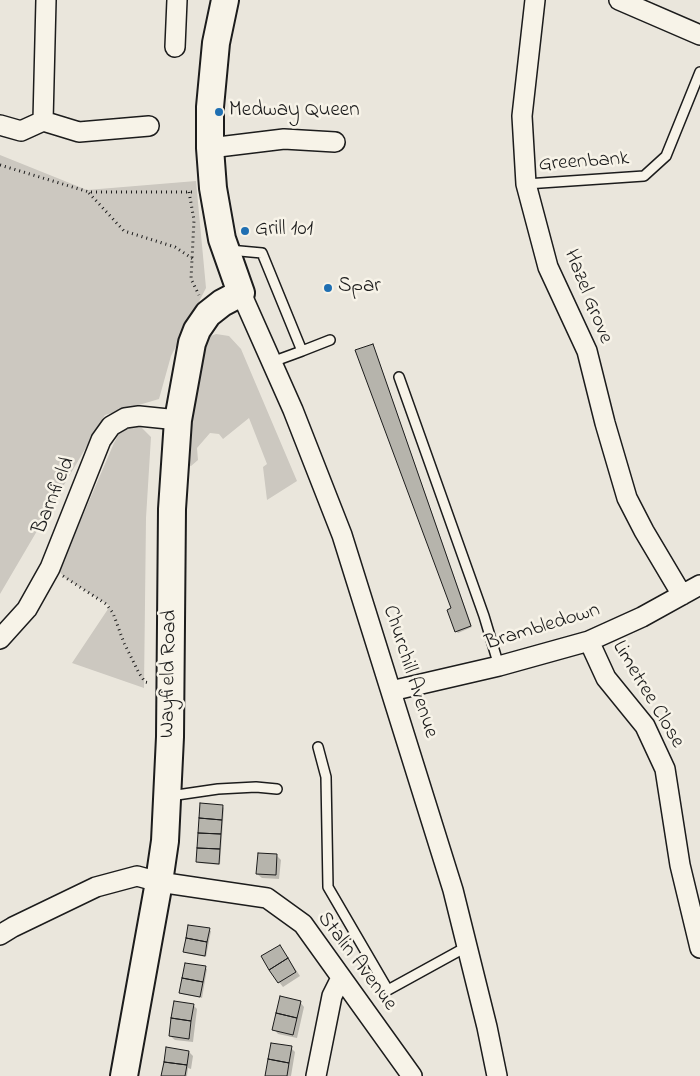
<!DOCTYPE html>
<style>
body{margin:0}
canvas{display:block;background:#eae6dc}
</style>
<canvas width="700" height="1076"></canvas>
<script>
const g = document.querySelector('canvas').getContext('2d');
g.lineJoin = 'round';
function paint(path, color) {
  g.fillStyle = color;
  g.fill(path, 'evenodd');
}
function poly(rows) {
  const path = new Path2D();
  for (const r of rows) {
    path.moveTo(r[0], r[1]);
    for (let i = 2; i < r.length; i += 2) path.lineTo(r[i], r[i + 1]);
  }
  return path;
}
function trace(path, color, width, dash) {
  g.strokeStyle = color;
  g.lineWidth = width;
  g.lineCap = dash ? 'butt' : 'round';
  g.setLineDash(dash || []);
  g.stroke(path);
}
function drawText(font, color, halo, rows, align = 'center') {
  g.font = font + ' "Indie Flower",sans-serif';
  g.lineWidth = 5;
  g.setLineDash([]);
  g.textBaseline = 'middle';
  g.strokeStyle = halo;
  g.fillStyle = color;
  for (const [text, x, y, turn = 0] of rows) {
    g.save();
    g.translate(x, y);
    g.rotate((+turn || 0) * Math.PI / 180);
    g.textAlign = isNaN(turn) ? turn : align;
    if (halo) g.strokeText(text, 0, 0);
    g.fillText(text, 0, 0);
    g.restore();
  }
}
paint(poly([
 [0,155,87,190,196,181,206,288,171,356,159,399,105,415,0,594],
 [216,334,229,336,241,349,297,481,267,500,263,467,267,464,249,418,223,439,219,434,210,433,197,448,198,460,191,466,180,464,204,339],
 [135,425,140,426,151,437,146,518,144,688,72,663,110,606,64,577,59,571,114,443,120,432,125,427]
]), '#ccc8c0');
paint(poly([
 [374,347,472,627,458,633,456,631,452,609],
 [222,806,224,808,220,865,199,863,198,862],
 [277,856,281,860,279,879,262,878,257,874],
 [209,930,211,931,206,957,186,953,185,951],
 [280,946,300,976,283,987,279,982],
 [205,968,207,969,202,998,182,994,181,993],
 [300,1002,304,1007,297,1038,278,1034,274,1029],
 [193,1005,197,1009,193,1042,175,1040,170,1036],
 [291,1048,295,1052,291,1076,267,1076],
 [189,1052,193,1056,191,1069,188,1068,187,1076,163,1076]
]), '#0003');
const building = poly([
 [373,344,471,626,455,632,447,610,451,608,355,350,373,344],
 [200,803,223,805,222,820,199,818,200,803],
 [199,818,222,820,221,834,198,833,199,818],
 [198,833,221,834,220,849,197,848,198,833],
 [197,848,220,849,219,864,196,862,197,848],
 [258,853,277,854,276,875,256,874,258,853],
 [188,925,210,928,207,942,186,938,188,925],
 [186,938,207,942,205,956,183,952,186,938],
 [280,945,288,958,269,970,261,956,280,945],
 [288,958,296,972,278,983,269,970,288,958],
 [185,963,206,966,203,982,182,978,185,963],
 [182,978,203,982,200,997,179,993,182,978],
 [280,996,301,1001,297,1018,276,1013,280,996],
 [174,1001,194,1004,191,1021,171,1018,174,1001],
 [276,1013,297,1018,293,1035,272,1030,276,1013],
 [171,1018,191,1021,189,1039,169,1036,171,1018],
 [271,1043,292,1046,289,1063,268,1059,271,1043],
 [166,1047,189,1051,187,1065,164,1062,166,1047],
 [268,1059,289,1063,287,1076,265,1076,268,1059],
 [164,1062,187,1065,185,1076,161,1076,164,1062]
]);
paint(building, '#b6b4ac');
trace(building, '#1c1c1c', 1);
const lane = poly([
 [526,184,644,176,666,156,700,72],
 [229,250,262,253,302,351,330,340],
 [272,362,302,351],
 [399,377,484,616,499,666],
 [318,747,326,777,328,887,388,990,468,946],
 [170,796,218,789,256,787,277,789]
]);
const street = poly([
 [46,0,43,121,79,132,149,126],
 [535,0,522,116,526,184,548,267,587,351,605,423,627,498,644,531,682,595],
 [619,0,700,35],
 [175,47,177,0],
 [0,125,21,131,43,121],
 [210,148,284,139,335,142],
 [241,293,293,410,342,535,453,890,487,1027,497,1076],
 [0,639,27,609,50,568,101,440,111,426,125,418,139,416,178,420],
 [589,641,606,678,645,726,665,769,680,865,700,948],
 [391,691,499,666,589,641,642,617,700,585],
 [0,935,13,927,96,887,137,876,159,882,267,898,303,924,412,1076],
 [316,1076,332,996,341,978]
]);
const secondary = poly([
 [124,1076,159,882,165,841,170,737,172,509,178,420,192,343,197,330,208,314,222,303,241,293,222,239,213,188,210,148,210,107,216,43,225,0]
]);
trace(lane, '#1c1c1c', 12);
trace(street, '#1c1c1c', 22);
trace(secondary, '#1c1c1c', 30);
trace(poly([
 [0,165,89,192,193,192],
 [189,192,194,220,191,279,199,295],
 [89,193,124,231,175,247,193,259],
 [63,576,106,604,113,613,124,643,139,673,145,682,150,683]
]), '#1c1c1c', 3, [1, 4]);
trace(lane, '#f7f3e8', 9);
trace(street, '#f7f3e8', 19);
trace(secondary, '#f7f3e8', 26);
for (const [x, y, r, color] of [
 [219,112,5,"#1f6fb2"],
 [245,231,5,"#1f6fb2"],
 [328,288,5,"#1f6fb2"]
]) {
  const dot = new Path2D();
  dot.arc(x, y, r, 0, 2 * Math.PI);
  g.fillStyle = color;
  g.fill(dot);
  trace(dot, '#f7f3e8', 2);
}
drawText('21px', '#1c1c1c', '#f7f3e8', [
 ["Medway Queen",229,112],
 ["Grill 101",255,231],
 ["Spar",338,288]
], 'left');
drawText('21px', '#1c1c1c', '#f7f3e8', [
 ["Greenbank",584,163,-4],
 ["Hazel Grove",587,297,68],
 ["Barnfield",55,496,-68],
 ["Brambledown",543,628,-17],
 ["Churchill Avenue",409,672,72],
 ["Wayfield Road",170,674,-89],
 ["Limetree Close",647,695,59],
 ["Stalin Avenue",356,962,53]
]);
</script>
